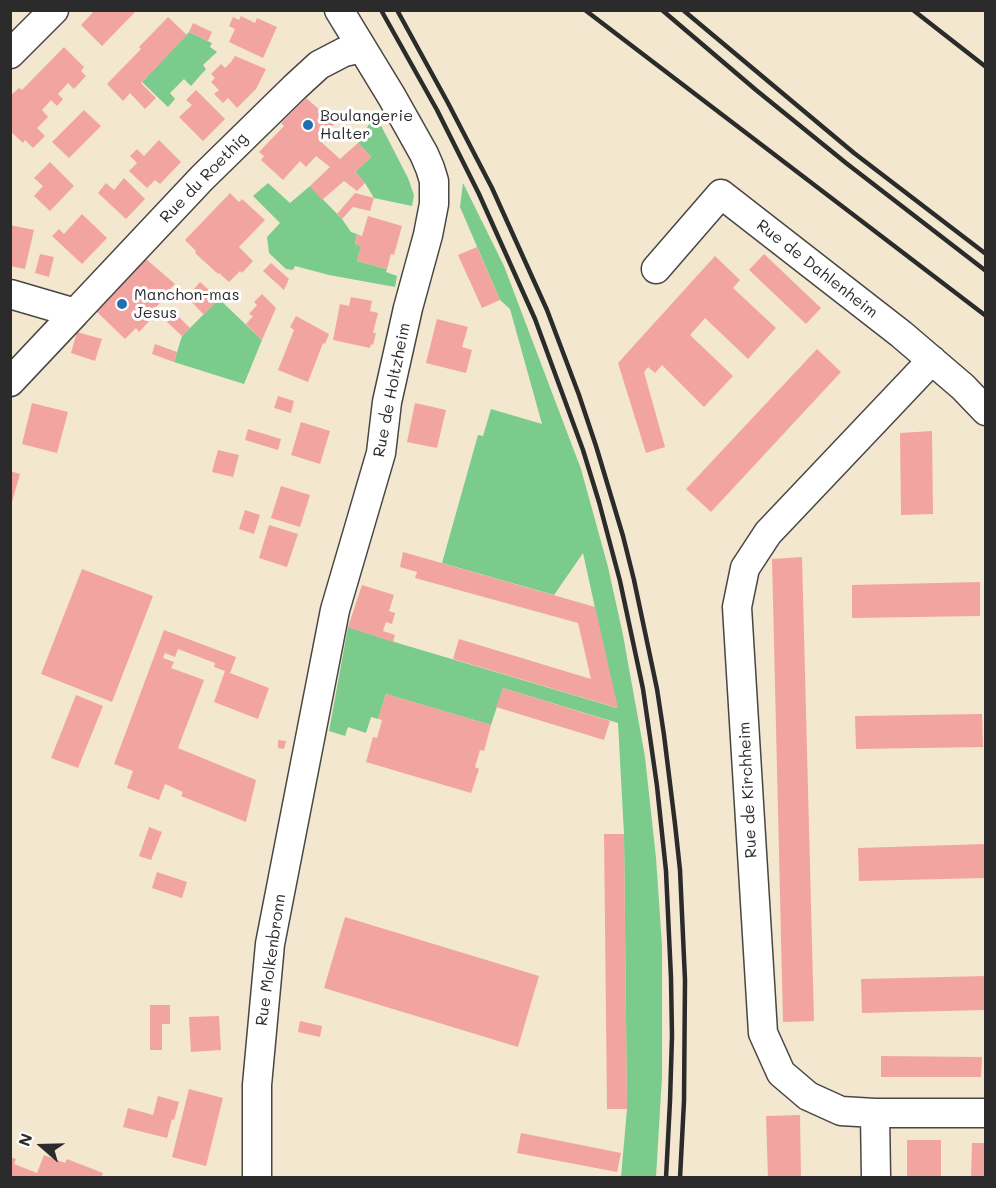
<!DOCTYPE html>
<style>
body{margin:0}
#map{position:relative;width:996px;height:1188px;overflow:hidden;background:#f3e7cf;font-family:Mali,sans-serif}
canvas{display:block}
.frame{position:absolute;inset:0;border:12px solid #2b2b2b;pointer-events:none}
.north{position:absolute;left:12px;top:1116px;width:60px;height:60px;-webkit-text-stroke:4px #fff;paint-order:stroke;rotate:290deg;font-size:16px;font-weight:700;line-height:24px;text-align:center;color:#2b2b2b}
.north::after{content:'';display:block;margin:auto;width:21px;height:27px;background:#2b2b2b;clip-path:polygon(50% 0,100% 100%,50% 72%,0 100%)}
</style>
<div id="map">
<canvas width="996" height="1188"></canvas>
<div class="frame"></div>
<div class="north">N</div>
</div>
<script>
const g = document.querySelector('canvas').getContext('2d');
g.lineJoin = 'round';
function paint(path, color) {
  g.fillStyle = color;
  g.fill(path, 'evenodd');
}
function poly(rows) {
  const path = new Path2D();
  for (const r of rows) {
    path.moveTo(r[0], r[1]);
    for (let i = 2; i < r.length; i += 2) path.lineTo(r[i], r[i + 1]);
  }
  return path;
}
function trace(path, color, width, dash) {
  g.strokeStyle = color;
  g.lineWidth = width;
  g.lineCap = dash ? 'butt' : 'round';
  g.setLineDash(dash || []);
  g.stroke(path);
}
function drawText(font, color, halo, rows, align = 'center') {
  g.font = font + ' Mali,sans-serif';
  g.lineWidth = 6;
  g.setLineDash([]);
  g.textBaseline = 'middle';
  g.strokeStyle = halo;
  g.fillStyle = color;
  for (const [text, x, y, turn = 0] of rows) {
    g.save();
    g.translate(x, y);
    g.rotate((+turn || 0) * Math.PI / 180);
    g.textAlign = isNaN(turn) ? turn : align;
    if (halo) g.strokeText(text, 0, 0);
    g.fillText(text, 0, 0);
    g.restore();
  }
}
paint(poly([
 [189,32,212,43,210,47,217,52,203,65,206,69,191,86,184,79,170,93,175,99,168,107,142,82],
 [375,114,408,178,414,195,412,206,374,198,365,183,355,172,371,157,358,143],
 [268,183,290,203,310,186,342,219,351,232,357,234,355,244,361,246,357,261,387,269,386,272,397,276,395,287,329,275,295,266,293,270,286,269,269,253,267,237,280,223,253,196],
 [463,183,504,266,581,469,608,567,623,635,645,757,656,858,662,945,662,1077,656,1177,621,1177,627,1109,624,834,618,723,503,688,491,725,386,694,378,719,371,717,366,733,348,727,345,736,329,731,348,627,401,644,617,708,583,553,554,595,442,563,478,435,483,436,491,409,542,424,510,309,500,300,460,207],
 [219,299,262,340,244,384,174,362,182,336]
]), '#7acb8c');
paint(poly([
 [95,10,137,10,102,46,81,25],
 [241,16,255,23,257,18,277,27,263,58,229,42,235,29,229,26,233,17,239,20],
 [168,17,187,35,141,83,156,98,145,109,130,93,123,101,107,84,141,49,139,47],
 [193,23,212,32,208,41,189,32],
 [64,47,84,67,81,71,86,76,74,89,68,83,58,94,63,99,57,106,51,100,42,110,48,117,37,128,45,136,33,148,25,140,23,143,10,131,10,96,19,88,22,90],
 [235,56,266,69,256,89,237,108,228,98,223,103,214,94,219,90,211,82,215,78,211,74,221,64,225,68,231,62],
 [196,90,225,119,203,141,179,117,192,105,186,100],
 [306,98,335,123,319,140,340,159,358,143,371,157,355,172,365,183,357,191,344,181,322,200,310,186,330,167,316,156,306,167,300,161,283,180,261,160,264,156,259,152,284,126,281,123],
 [84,110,101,126,69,158,52,142],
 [159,140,181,162,160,184,155,180,147,188,129,171,137,163,130,156,137,149,144,156],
 [50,162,74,186,50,211,34,196,43,186,34,178],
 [124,178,145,199,126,219,98,193,106,183,114,190],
 [230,193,239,202,242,199,265,220,239,247,253,261,242,273,240,271,229,282,219,273,218,274,195,253,196,251,185,240],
 [355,193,374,198,370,211,353,207,342,219,337,214],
 [82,214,107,238,82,264,52,236,59,229,64,234],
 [368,216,402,226,394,255,391,254,387,269,357,261,361,246,355,244,357,234,362,236],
 [10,225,34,230,25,269,10,266],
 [477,247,500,300,482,308,458,255],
 [40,254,54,257,49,277,35,273],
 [764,254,821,308,806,324,749,270],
 [715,256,740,280,733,288,776,328,748,359,705,318,690,335,733,376,704,407,662,365,655,373,648,367,644,372,665,447,646,453,618,363],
 [146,259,175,284,166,293,168,295,150,313,154,316,139,332,136,328,125,339,96,311],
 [271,263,289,279,284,290,263,271],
 [200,282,219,299,204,315,187,297],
 [262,294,276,308,262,340,246,324,253,316,249,314,257,305,254,302],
 [351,297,372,301,370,311,378,313,373,333,376,333,373,345,371,344,370,348,333,340,340,304,349,306],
 [173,311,190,328,182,336,167,322,169,319,167,317],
 [296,316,329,334,325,344,323,343,308,382,278,370,294,330,290,327],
 [437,319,468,327,462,347,472,350,466,373,426,363],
 [77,332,102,339,95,361,71,353],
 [155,344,177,352,174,362,152,354],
 [817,349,841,372,711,512,686,489],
 [278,396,294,401,291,413,274,408],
 [32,403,68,412,57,453,22,444],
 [415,403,446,410,437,448,407,442],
 [301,422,330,431,320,464,291,455],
 [248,429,281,439,278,450,245,440],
 [932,431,933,514,901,515,900,433],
 [218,450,239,455,233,477,212,472],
 [10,471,20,474,11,505,10,505],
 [281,486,310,495,300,527,271,518],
 [245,510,260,515,254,534,239,529],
 [269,525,298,534,287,567,259,558],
 [403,552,595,607,618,708,453,659,459,639,591,679,578,623,415,578,417,572,400,567],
 [802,557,814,1021,783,1022,772,559],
 [82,569,153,596,112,702,41,674],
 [980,582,980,616,852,618,852,585],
 [362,585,394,595,389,611,395,613,392,624,386,622,383,631,395,635,393,642,348,627],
 [164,630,236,657,230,673,269,688,258,719,214,702,225,671,214,667,215,663,178,649,175,657,165,653,163,658,174,662,171,668,204,680,178,748,256,780,246,822,181,796,183,792,165,784,159,800,127,788,133,771,114,764],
 [503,688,610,721,604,740,496,707],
 [386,694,491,725,484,751,480,750,475,767,479,769,471,793,366,762,373,737,377,738,379,731,382,720,378,719],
 [76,695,103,706,78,768,51,758],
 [982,714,983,747,856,749,855,716],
 [278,740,286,741,284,749,278,748],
 [149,827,162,832,151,860,139,856],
 [604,834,624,834,627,1109,607,1109],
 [985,844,986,878,859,881,858,848],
 [157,872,187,882,182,898,152,888],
 [345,917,539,976,518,1047,324,988],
 [986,976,986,1010,862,1013,861,979],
 [150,1005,170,1005,170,1024,162,1024,162,1050,150,1050],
 [219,1016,221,1050,191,1052,189,1017],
 [300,1021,322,1026,320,1037,298,1032],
 [881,1056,982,1057,981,1077,881,1077],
 [189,1089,223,1098,206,1166,172,1157],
 [158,1096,179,1102,174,1120,172,1119,167,1138,123,1127,128,1108,153,1115],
 [800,1115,801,1178,768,1178,766,1116],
 [521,1133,621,1153,617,1172,517,1153],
 [907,1140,941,1140,941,1178,907,1178],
 [972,1143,986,1143,986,1178,971,1178],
 [44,1155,65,1163,67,1159,103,1173,101,1178,10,1178,10,1157,16,1159,14,1164,37,1173]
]), '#f2a5a0');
const minor = poly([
 [10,54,54,10],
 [656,269,721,194,901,334,963,387,986,411],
 [10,294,75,313,202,178,295,87,319,65,344,52,362,48],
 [932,360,768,533,745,568,737,607,763,1033,781,1073,808,1096,841,1111,875,1113,986,1113],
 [10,382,75,313],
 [875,1113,876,1178],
 [257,1178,257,1085,270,944,335,610,381,453,387,402,408,308,428,235,434,204,434,181,430,168,424,154,392,97,339,10]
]);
trace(minor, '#494744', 31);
trace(minor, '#fff', 28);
trace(poly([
 [381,10,437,110,479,194,535,319,583,450,599,502,620,581,643,689,650,737,657,786,666,871,671,978,672,1036,670,1101,666,1178],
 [397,10,448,103,492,188,547,310,579,395,596,446,623,536,634,580,657,689,664,735,675,824,680,870,685,980,684,1101,680,1178],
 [585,10,986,316],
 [662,10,756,90,846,163,986,271],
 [683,10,854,153,986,254],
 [913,10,986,67]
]), '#2b2b2b', 4.5);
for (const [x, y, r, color] of [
 [308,125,6,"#1f6fb2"],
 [122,304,6,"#1f6fb2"]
]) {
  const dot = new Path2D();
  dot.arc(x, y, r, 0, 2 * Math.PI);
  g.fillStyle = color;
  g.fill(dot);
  trace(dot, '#fff', 2);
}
drawText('16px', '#2b2b2b', '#fff', [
 ["Boulangerie",320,116],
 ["Halter",320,134],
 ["Manchon-mas",134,295],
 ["Jesus",134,313]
], 'left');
drawText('16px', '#2b2b2b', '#fff', [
 ["Rue du Roethig",204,178,-46],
 ["Rue de Dahlenheim",817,269,38],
 ["Rue de Holtzheim",392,390,-79],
 ["Rue de Kirchheim",748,790,-93],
 ["Rue Molkenbronn",271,960,-82]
]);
</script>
